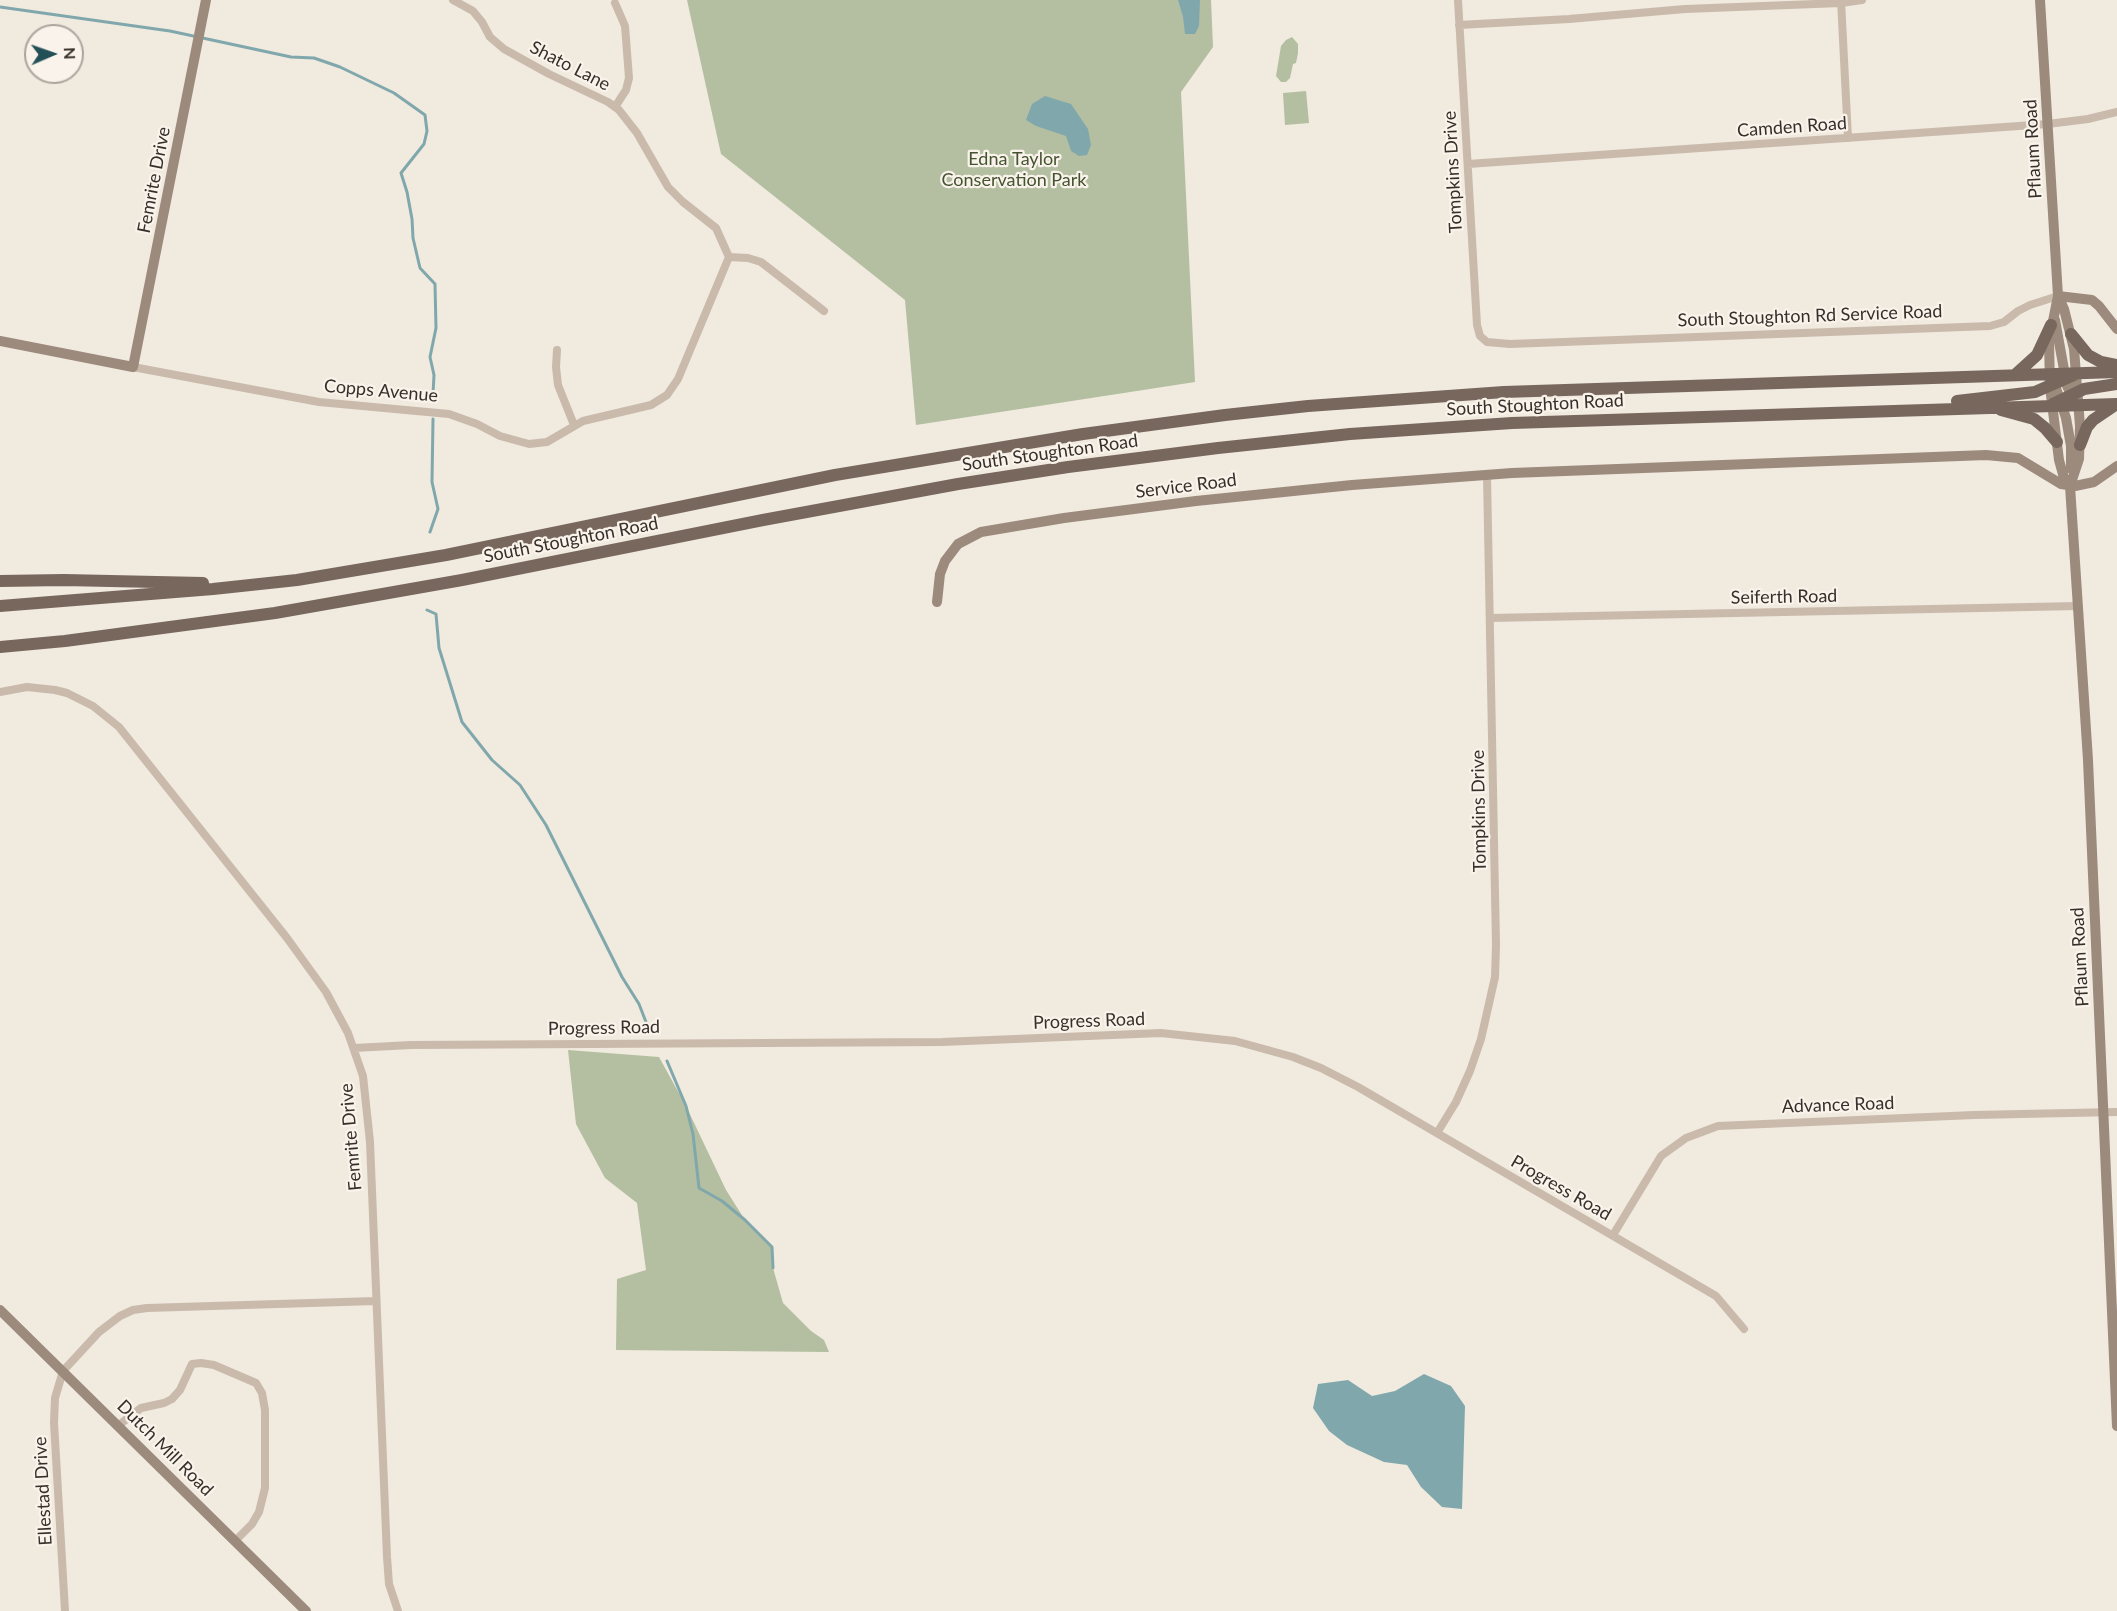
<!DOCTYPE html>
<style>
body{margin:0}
#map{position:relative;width:2117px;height:1611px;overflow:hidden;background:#f1eadf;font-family:Lato,sans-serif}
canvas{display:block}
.north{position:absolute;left:24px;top:24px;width:60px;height:60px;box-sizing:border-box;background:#f9f3eb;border:2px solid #aba59e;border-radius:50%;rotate:88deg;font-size:16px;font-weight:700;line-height:24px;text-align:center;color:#372f2a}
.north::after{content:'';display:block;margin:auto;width:21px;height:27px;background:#225056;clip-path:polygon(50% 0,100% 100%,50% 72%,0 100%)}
</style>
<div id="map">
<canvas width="2117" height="1611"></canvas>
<div class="north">N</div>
</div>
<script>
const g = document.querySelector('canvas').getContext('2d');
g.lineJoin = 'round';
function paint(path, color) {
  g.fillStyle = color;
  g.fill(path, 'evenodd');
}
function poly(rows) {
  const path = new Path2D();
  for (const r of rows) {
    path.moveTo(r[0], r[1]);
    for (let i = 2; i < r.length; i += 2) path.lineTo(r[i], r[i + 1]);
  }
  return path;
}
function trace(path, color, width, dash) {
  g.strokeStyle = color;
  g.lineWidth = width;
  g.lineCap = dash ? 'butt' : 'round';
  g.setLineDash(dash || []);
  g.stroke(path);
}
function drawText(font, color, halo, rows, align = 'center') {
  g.font = font + ' Lato,sans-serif';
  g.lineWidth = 4.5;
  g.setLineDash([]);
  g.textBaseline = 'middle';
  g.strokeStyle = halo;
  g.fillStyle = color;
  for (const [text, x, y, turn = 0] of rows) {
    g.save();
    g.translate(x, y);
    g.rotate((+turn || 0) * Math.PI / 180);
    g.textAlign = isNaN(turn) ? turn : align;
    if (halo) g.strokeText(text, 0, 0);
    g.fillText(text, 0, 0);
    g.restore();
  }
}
paint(poly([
 [687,0,1211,0,1213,47,1181,92,1195,382,916,425,905,300,721,154],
 [1292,37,1298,44,1298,53,1296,63,1293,64,1290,78,1286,82,1281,82,1276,76,1281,46,1286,40],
 [1306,91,1309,123,1285,125,1283,93],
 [568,1050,659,1057,686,1106,726,1190,745,1220,772,1247,773,1268,783,1303,811,1331,824,1340,829,1352,616,1350,617,1279,646,1270,637,1203,605,1178,576,1124]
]), '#b3bfa0');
paint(poly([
 [1178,0,1200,0,1199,26,1195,34,1185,34,1183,17],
 [1045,96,1071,104,1088,129,1091,145,1087,155,1079,156,1071,151,1066,136,1036,126,1026,120,1032,104],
 [1424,1374,1451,1386,1465,1406,1462,1509,1442,1507,1421,1487,1407,1465,1384,1462,1347,1445,1329,1431,1313,1408,1318,1384,1348,1380,1372,1396,1395,1391]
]), '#80a8ac');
trace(poly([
 [0,7,170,31,291,57,314,58,340,67,394,93,425,115,427,131,424,144,401,173,407,192,412,219,413,238,420,268,435,284,436,328,430,357,434,375,433,394],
 [430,532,438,509,432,482,433,419],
 [427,610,436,614,439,648,462,722,492,760,520,785,546,825,622,977,639,1004,646,1022],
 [667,1061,686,1106,693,1134,699,1188,722,1201,745,1220,772,1247,773,1268]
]), '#80a8ac', 3);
trace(poly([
 [1458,0,1477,325,1480,336,1487,342,1510,344,1990,326,2004,322,2018,311,2030,305,2058,296],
 [1841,0,1848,138],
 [1459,25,1569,19,1685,9,1841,3,1862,0],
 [615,107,626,90,629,78,625,26,615,3],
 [1468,164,2048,124,2088,119,2117,112],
 [729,257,748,258,761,262,824,311],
 [557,350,556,367,558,385,574,425],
 [133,367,319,402,449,414,477,424,500,436,529,444,547,442,583,421,651,405,667,395,678,379,729,257,716,228,683,202,668,187,637,133,619,110,608,102,549,74,504,49,490,37,482,22,473,11,453,0],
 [1490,618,2078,606],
 [0,692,27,687,55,690,67,693,93,706,119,727,287,938,326,992,348,1033,363,1076,370,1142,387,1557,389,1584,398,1611],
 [354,1048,411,1045,942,1042,1161,1033,1235,1041,1293,1057,1321,1068,1358,1087,1716,1296,1744,1329],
 [1437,1133,1456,1102,1470,1071,1481,1039,1495,977,1496,945,1487,476],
 [1613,1235,1661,1156,1686,1138,1718,1126,1974,1115,2117,1112],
 [119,1425,141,1408,164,1403,172,1399,180,1390,192,1364,201,1363,214,1365,256,1383,262,1393,265,1410,265,1488,259,1512,252,1524,235,1541],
 [65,1611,54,1423,55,1398,63,1371,99,1332,120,1316,133,1310,147,1308,376,1301]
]), '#c9baac', 8);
trace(poly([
 [2040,0,2058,296,2049,341,2050,387,2059,460,2064,478,2070,486],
 [2058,296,2064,309,2074,349,2080,426,2079,459,2070,486,2088,760,2117,1426],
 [2058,296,2092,300,2099,306,2117,329],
 [2055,320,2067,386,2074,401],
 [0,341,133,367,206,0],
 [2053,379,2066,418,2071,446,2071,469],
 [937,602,940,574,945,561,958,544,981,532,1064,518,1196,501,1352,485,1512,473,1986,455,2018,458,2061,484,2075,486,2094,482,2117,466],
 [0,1310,306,1611]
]), '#9c8a7d', 10);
trace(poly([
 [2071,334,2088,355,2101,362,2117,365],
 [2016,374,2037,355,2051,325],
 [1957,401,2035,392,2074,375],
 [2053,404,2084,389,2117,384],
 [2001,410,2034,419,2045,428,2057,442],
 [2080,445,2087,427,2093,420,2115,405],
 [0,581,64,580,203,583],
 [0,606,213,589,297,580,446,555,835,475,1083,434,1225,415,1308,406,1504,392,2117,372],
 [0,647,65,641,275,613,462,580,763,520,958,484,1068,467,1218,448,1350,434,1512,423,2117,404]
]), '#78675d', 12);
drawText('18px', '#372f2a', '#f9f3eb', [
 ["Shato Lane",570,66,27],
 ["Camden Road",1792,127,-4],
 ["Pflaum Road",2033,149,-93],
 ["Tompkins Drive",1453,172,-93],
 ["Femrite Drive",154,180,-79],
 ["South Stoughton Rd Service Road",1810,316,-2],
 ["Copps Avenue",381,391,5],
 ["South Stoughton Road",1535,405,-3],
 ["South Stoughton Road",1050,453,-8],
 ["Service Road",1186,486,-7],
 ["South Stoughton Road",571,540,-11],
 ["Seiferth Road",1784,597,-1],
 ["Tompkins Drive",1479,811,-91],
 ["Pflaum Road",2080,957,-93],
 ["Progress Road",1089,1021,-2],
 ["Progress Road",604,1028,-1],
 ["Advance Road",1838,1105,-2],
 ["Femrite Drive",351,1137,-95],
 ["Progress Road",1561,1188,30],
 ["Dutch Mill Road",165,1448,45],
 ["Ellestad Drive",43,1491,-93]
]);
drawText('18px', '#455430', '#f9f3eb', [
 ["Edna Taylor",1014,159],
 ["Conservation Park",1014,180]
]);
</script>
